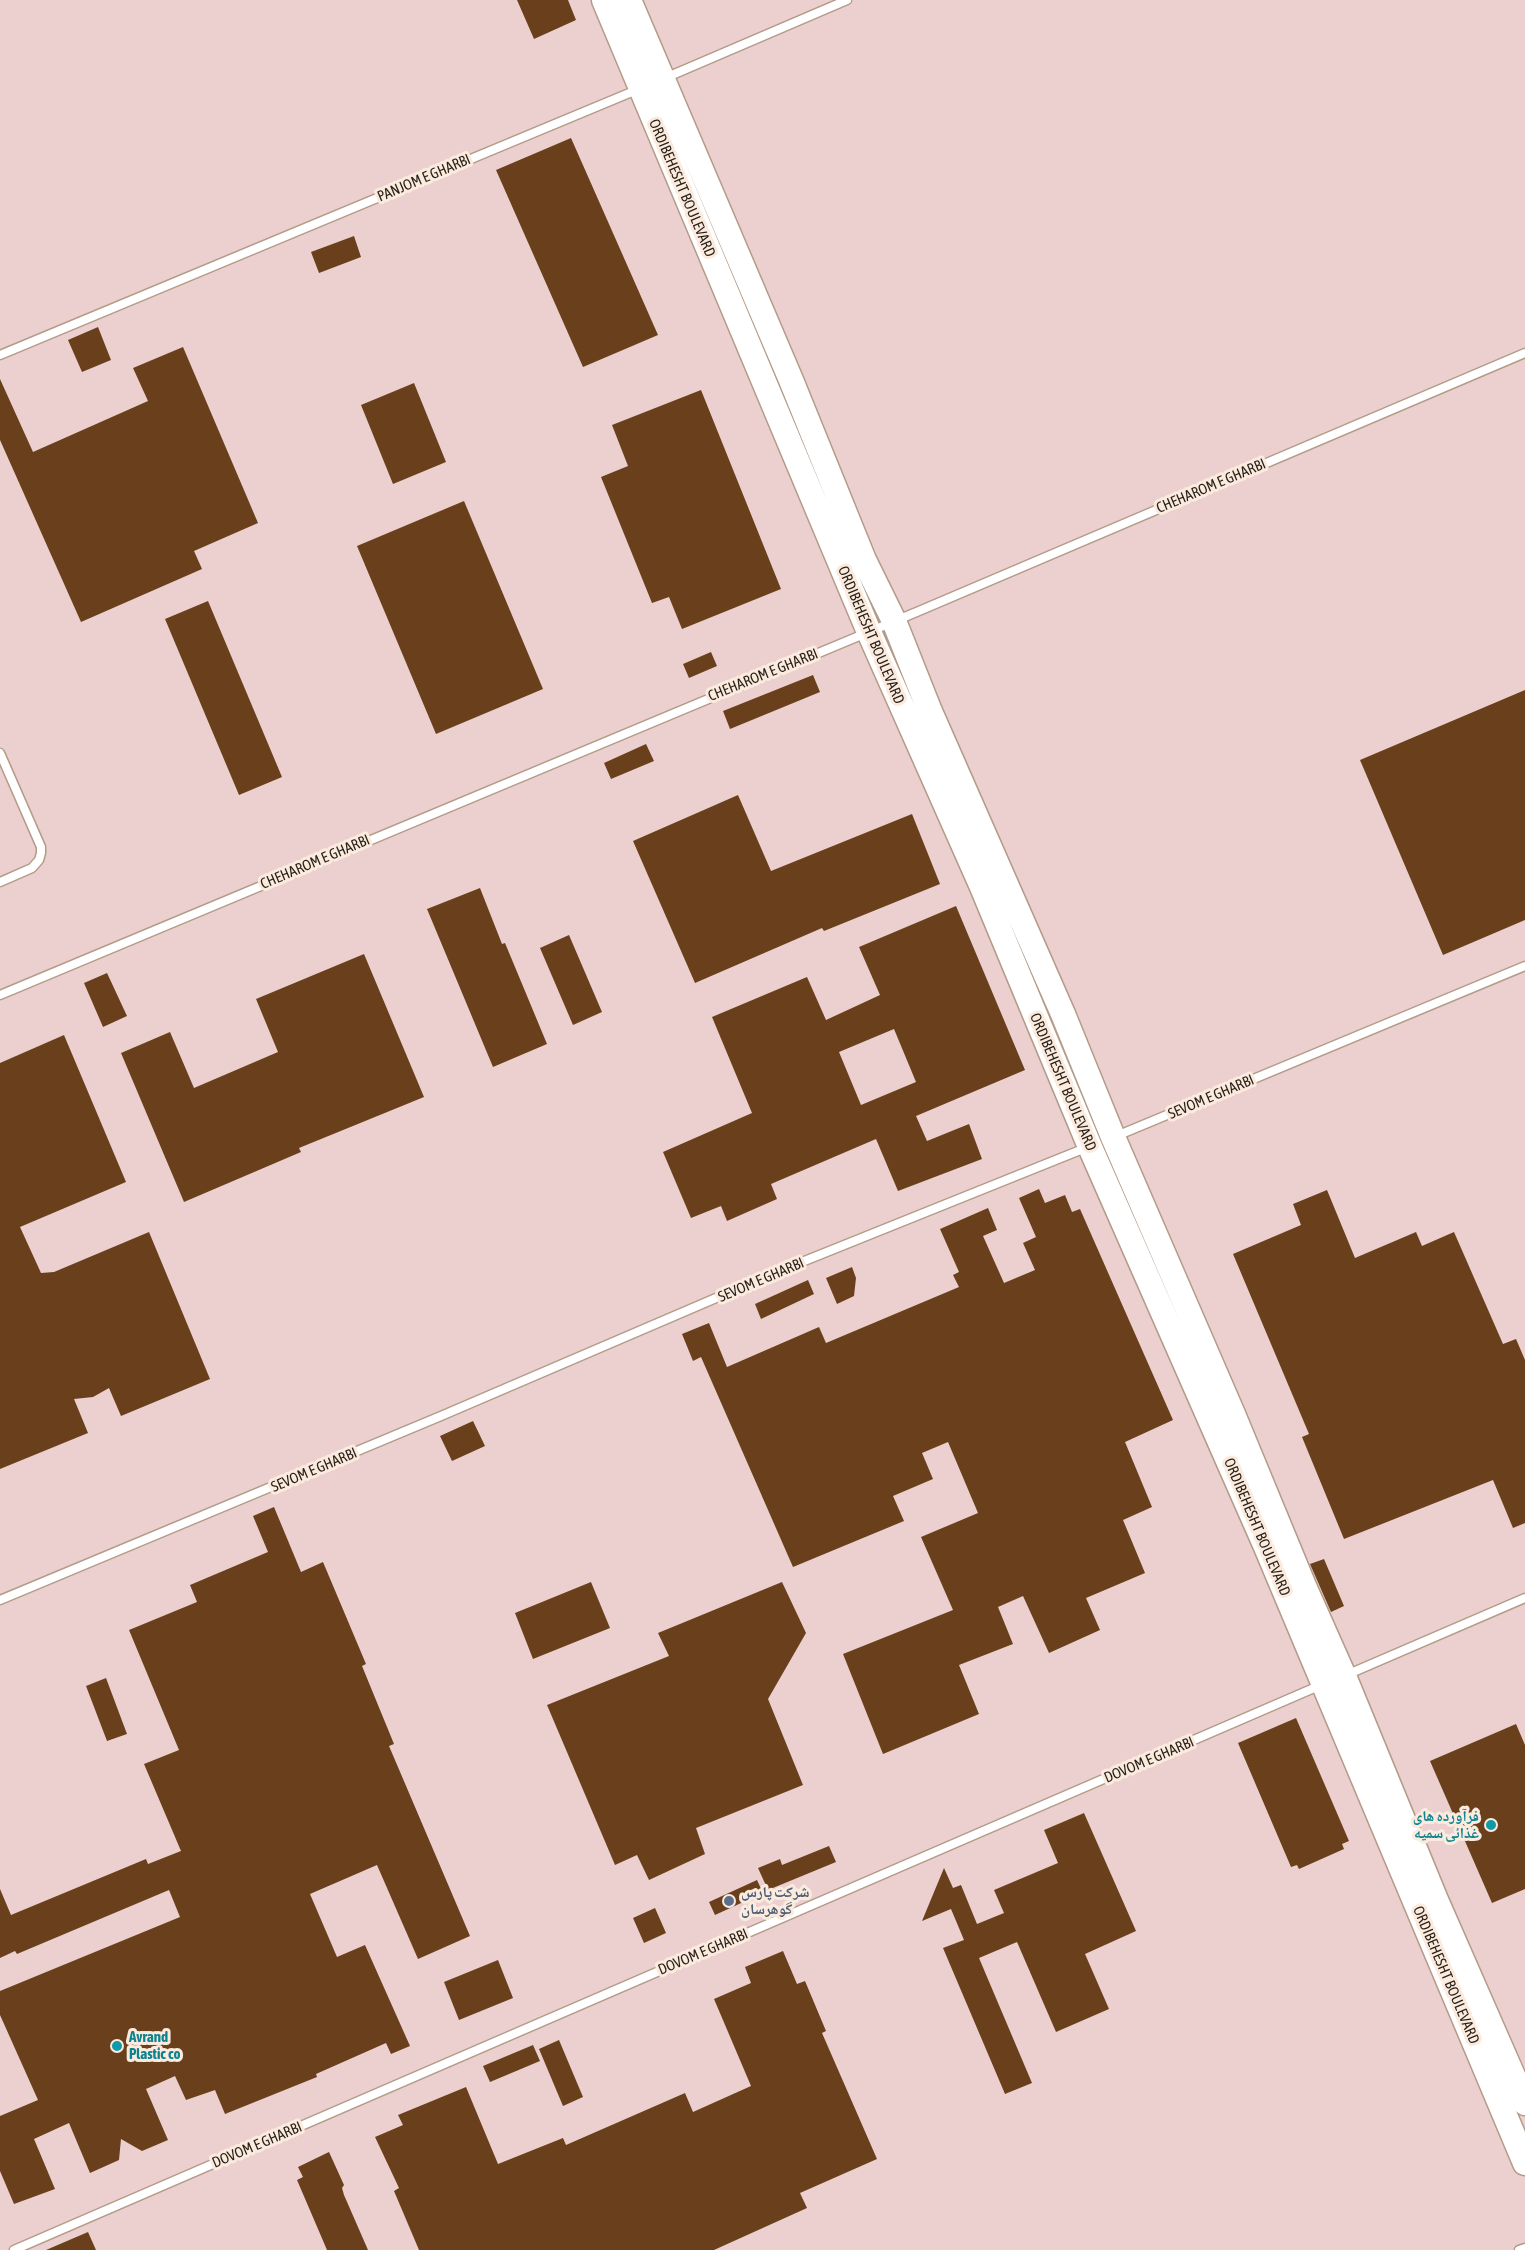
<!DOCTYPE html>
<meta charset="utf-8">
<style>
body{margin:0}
canvas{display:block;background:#f6dcc6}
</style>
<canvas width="1525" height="2250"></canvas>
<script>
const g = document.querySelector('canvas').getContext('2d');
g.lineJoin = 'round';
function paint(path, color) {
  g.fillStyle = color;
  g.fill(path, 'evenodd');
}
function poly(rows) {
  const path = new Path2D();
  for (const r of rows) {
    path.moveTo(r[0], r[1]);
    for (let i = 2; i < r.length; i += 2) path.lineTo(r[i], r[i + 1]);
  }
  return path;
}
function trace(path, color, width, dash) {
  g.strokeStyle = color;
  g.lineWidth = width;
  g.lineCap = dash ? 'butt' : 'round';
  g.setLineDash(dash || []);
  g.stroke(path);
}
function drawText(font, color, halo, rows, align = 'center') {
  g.font = font + ' "Asap Condensed","Noto Naskh Arabic",sans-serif';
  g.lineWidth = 6;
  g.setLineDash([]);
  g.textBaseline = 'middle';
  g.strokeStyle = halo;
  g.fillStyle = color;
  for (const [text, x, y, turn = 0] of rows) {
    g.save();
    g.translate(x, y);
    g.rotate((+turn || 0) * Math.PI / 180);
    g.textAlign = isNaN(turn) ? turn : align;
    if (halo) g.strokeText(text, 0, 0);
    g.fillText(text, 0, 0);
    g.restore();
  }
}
paint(poly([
 [0,0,1525,0,1525,2250,0,2250]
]), '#ebd0cf');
paint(poly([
 [517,0,568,0,576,20,534,39],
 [571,138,658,335,583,367,496,170],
 [354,236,361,257,319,273,311,252],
 [98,327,111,360,82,372,68,340],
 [183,347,258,523,194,551,202,569,81,622,0,440,0,379,33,452,148,401,133,368],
 [414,383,446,462,393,484,361,405],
 [701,390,781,589,682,629,669,597,652,603,601,477,628,466,612,425],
 [464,501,543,689,436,734,357,546],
 [208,601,282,777,239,795,165,619],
 [711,652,717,666,689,678,683,664],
 [813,675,820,692,730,729,723,711],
 [1525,690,1525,920,1443,955,1360,760],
 [646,744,654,761,611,779,604,763],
 [738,795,771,871,912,814,940,884,824,931,822,928,695,983,633,841],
 [480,888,502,944,505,943,547,1044,493,1067,427,909],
 [956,906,1025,1070,916,1116,927,1141,969,1124,982,1159,898,1191,876,1139,771,1184,777,1199,727,1221,721,1206,691,1218,663,1152,752,1113,712,1017,807,977,826,1020,880,995,859,947],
 [894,1029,916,1082,861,1105,839,1052],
 [569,935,602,1012,573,1025,540,948],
 [364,954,424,1097,299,1148,301,1152,184,1202,121,1053,170,1032,194,1088,278,1052,256,999],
 [107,973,127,1016,103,1027,84,983],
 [64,1035,126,1182,20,1227,41,1273,54,1272,149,1232,210,1379,121,1416,109,1388,93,1397,74,1399,88,1433,0,1469,0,1063],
 [1039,1189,1045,1203,1065,1195,1072,1212,1080,1209,1173,1420,1125,1442,1152,1507,1123,1520,1145,1573,1086,1598,1100,1630,1049,1653,1023,1596,998,1607,1013,1644,959,1665,979,1714,883,1754,843,1654,953,1610,921,1537,978,1513,948,1442,922,1453,933,1479,893,1496,904,1521,793,1567,701,1357,693,1361,682,1334,709,1323,727,1367,819,1327,826,1343,959,1287,953,1275,959,1272,940,1229,988,1208,997,1230,983,1236,1004,1283,1035,1270,1023,1243,1036,1237,1019,1198],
 [1327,1190,1355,1258,1416,1232,1422,1246,1454,1232,1503,1344,1516,1339,1525,1360,1525,1523,1513,1528,1493,1480,1344,1539,1302,1437,1309,1434,1233,1254,1301,1225,1293,1204],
 [852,1267,856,1278,854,1296,837,1304,826,1278],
 [808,1280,814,1294,761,1319,755,1304],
 [473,1421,485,1446,452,1461,440,1436],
 [274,1507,301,1572,323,1562,366,1664,362,1666,394,1744,389,1746,470,1936,418,1959,377,1865,310,1894,337,1957,365,1945,410,2046,391,2054,386,2043,316,2074,317,2077,225,2114,215,2090,186,2100,175,2076,146,2089,168,2140,142,2151,121,2139,119,2160,90,2173,69,2123,34,2139,55,2189,14,2204,0,2171,0,2116,38,2100,0,2015,0,1991,180,1917,169,1890,17,1954,15,1951,0,1958,0,1889,11,1915,146,1859,148,1864,181,1851,144,1764,179,1750,129,1630,197,1602,190,1585,268,1552,253,1516],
 [1324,1559,1344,1606,1331,1612,1310,1564],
 [591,1582,610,1628,533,1659,515,1613],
 [782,1582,806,1633,768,1699,803,1785,696,1828,705,1854,649,1880,637,1855,615,1865,547,1705,669,1656,658,1633],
 [106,1678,127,1734,107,1741,86,1686],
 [1296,1718,1349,1841,1342,1844,1344,1849,1299,1869,1297,1865,1291,1867,1238,1743],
 [1516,1724,1525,1745,1525,1889,1492,1903,1430,1761],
 [1084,1813,1136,1931,1085,1954,1109,2009,1056,2032,1017,1942,979,1958,1032,2083,1005,2094,943,1948,964,1940,951,1909,922,1921,944,1868,953,1888,961,1885,977,1924,1004,1913,994,1890,1058,1863,1044,1830],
 [829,1846,836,1862,768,1890,758,1868,780,1859,782,1865],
 [757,1880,763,1893,715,1915,709,1902],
 [655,1908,666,1933,644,1943,633,1918],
 [783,1951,797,1984,805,1981,826,2031,822,2033,877,2159,800,2193,807,2208,714,2250,419,2250,394,2191,399,2188,375,2137,403,2125,398,2115,466,2087,498,2164,563,2138,566,2145,685,2093,693,2112,751,2086,714,1999,751,1983,745,1967],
 [498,1960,513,1998,459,2020,444,1982],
 [559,2040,583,2097,563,2106,539,2049],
 [533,2045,540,2061,490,2082,483,2066],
 [329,2152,344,2185,342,2188,344,2195,368,2250,327,2250,297,2180,303,2177,298,2167],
 [88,2232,96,2250,46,2250]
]), '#69401b');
const lane = poly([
 [665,78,847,0],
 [0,355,639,89],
 [0,753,41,847,41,853,39,860,32,868,0,882],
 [0,995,919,611,1525,353],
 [1114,1137,1525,966],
 [0,1600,441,1416,772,1274,1088,1147],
 [1344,1676,1525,1598],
 [14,2250,1321,1685],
 [1519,2250,1525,2248]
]);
const secondary = poly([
 [604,0,869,632,982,887,1090,1147,1266,1547,1525,2163],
 [629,0,791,380,864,560,894,621,929,709,1063,1014,1113,1137,1233,1414,1304,1586,1344,1676,1436,1900,1525,2103]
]);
trace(lane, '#b49b87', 11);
trace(secondary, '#b49b87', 27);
trace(lane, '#fff', 8);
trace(secondary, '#fff', 24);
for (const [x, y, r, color] of [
 [1491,1825,6,"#0f9aa8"],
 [729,1901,6,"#5c6f8a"],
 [117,2046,6,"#0f9aa8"]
]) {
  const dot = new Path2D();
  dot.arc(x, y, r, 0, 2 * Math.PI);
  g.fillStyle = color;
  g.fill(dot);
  trace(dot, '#fbebde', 2);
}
drawText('15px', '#281f17', '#fbebde', [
 ["PANJOM E GHARBI",424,178,-23],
 ["ORDIBEHESHT BOULEVARD",682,188,67],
 ["CHEHAROM E GHARBI",1211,486,-23],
 ["ORDIBEHESHT BOULEVARD",871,635,67],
 ["CHEHAROM E GHARBI",763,675,-22],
 ["CHEHAROM E GHARBI",315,862,-23],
 ["ORDIBEHESHT BOULEVARD",1063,1082,67],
 ["SEVOM E GHARBI",1211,1097,-23],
 ["SEVOM E GHARBI",761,1280,-23],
 ["SEVOM E GHARBI",314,1470,-23],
 ["ORDIBEHESHT BOULEVARD",1257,1527,67],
 ["DOVOM E GHARBI",1149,1760,-23],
 ["DOVOM E GHARBI",703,1952,-23],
 ["ORDIBEHESHT BOULEVARD",1446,1975,67],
 ["DOVOM E GHARBI",257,2145,-23]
]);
drawText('bold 15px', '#0d838f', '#fbebde', [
 ["فرآورده های",1479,1816],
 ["غذائی سمیه",1479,1833],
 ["Avrand",129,2037,"left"],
 ["Plastic co",129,2054,"left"]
], 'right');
drawText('bold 15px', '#4e5e75', '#fbebde', [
 ["شرکت پارس",741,1892],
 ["گوهرسان",741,1909]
], 'left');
</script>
